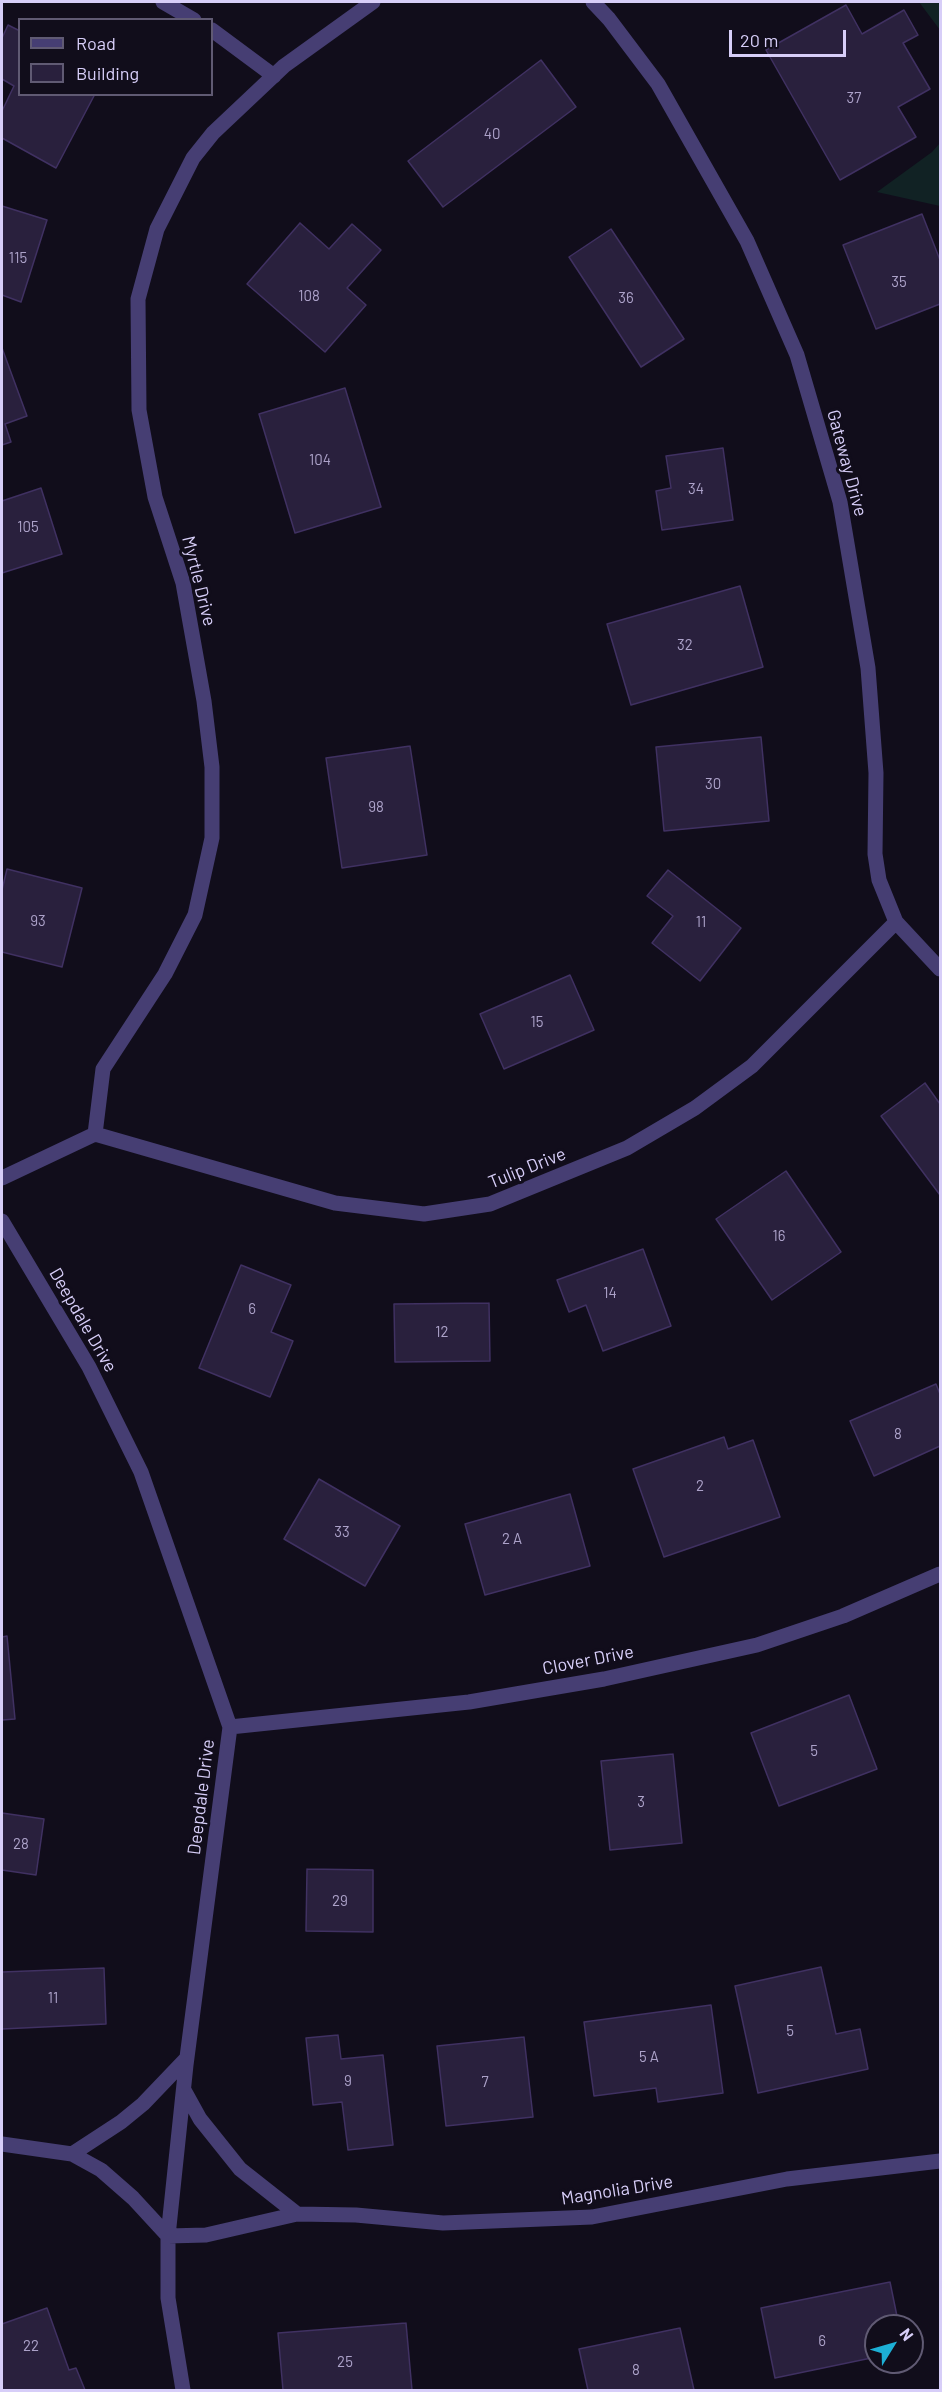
<!DOCTYPE html>
<style>
body{margin:0}
#map{position:relative;width:942px;height:2392px;overflow:hidden;background:#110d1b;font-family:Barlow,sans-serif}
canvas{display:block}
.frame{position:absolute;inset:0;border:3px solid #d7cef8;pointer-events:none}
.legend{position:absolute;left:18px;top:18px;width:195px;height:78px;box-sizing:border-box;background:#110d1b;border:2px solid #605a73;margin:0;padding:8px 10px;list-style:none;font-size:18px;color:#d7cef8}
.legend li{display:flex;align-items:center;gap:12px;height:30px}
.legend b{width:30px;border:2px solid #605a73}
.north{position:absolute;left:864px;top:2314px;width:60px;height:60px;box-sizing:border-box;background:#110d1b;border:2px solid #605a73;border-radius:50%;rotate:53deg;font-size:16px;font-weight:700;line-height:24px;text-align:center;color:#d7cef8}
.north::after{content:'';display:block;margin:auto;width:21px;height:27px;background:#1dafd5;clip-path:polygon(50% 0,100% 100%,50% 72%,0 100%)}
.scale{position:absolute;left:729px;top:30px;width:117px;height:27px;box-sizing:border-box;border:3px solid #d7cef8;border-top:0;padding-left:8px;font-size:18px;line-height:21px;white-space:nowrap;color:#d7cef8;-webkit-text-stroke:4px #110d1b;paint-order:stroke}
</style>
<div id="map">
<canvas width="942" height="2392"></canvas>
<div class="frame"></div>
<ul class="legend">
<li><b style="height:8px;background:#463e73"></b>Road</li>
<li><b style="height:16px;background:#29203d"></b>Building</li>
</ul>
<div class="north">N</div>
<div class="scale">20 m</div>
</div>
<script>
const g = document.querySelector('canvas').getContext('2d');
g.lineJoin = 'round';
function paint(path, color) {
  g.fillStyle = color;
  g.fill(path, 'evenodd');
}
function poly(rows) {
  const path = new Path2D();
  for (const r of rows) {
    path.moveTo(r[0], r[1]);
    for (let i = 2; i < r.length; i += 2) path.lineTo(r[i], r[i + 1]);
  }
  return path;
}
function trace(path, color, width, dash) {
  g.strokeStyle = color;
  g.lineWidth = width;
  g.lineCap = dash ? 'butt' : 'round';
  g.setLineDash(dash || []);
  g.stroke(path);
}
function drawText(font, color, halo, rows, align = 'center') {
  g.font = font + ' Barlow,sans-serif';
  g.lineWidth = 6;
  g.setLineDash([]);
  g.textBaseline = 'middle';
  g.strokeStyle = halo;
  g.fillStyle = color;
  for (const [text, x, y, turn = 0] of rows) {
    g.save();
    g.translate(x, y);
    g.rotate((+turn || 0) * Math.PI / 180);
    g.textAlign = isNaN(turn) ? turn : align;
    if (halo) g.strokeText(text, 0, 0);
    g.fillText(text, 0, 0);
    g.restore();
  }
}
paint(poly([
 [919,2,940,2,940,31,940,30],
 [940,143,940,206,877,192,932,152]
]), '#112224');
const building = poly([
 [846,5,862,34,904,10,918,35,903,43,930,89,898,107,916,137,840,180,766,50,846,5],
 [8,25,20,31,20,94,95,94,56,168,2,138,2,111,14,86,2,79,2,38,8,25],
 [541,60,576,107,443,207,408,161,541,60],
 [2,206,47,220,21,302,2,295,2,206],
 [922,214,940,260,940,304,876,329,843,245,922,214],
 [300,223,329,249,352,224,381,250,347,288,366,305,325,352,247,284,300,223],
 [611,229,684,339,641,367,569,257,611,229],
 [2,348,27,416,5,424,11,442,2,445,2,348],
 [345,388,381,507,295,533,259,414,345,388],
 [723,448,733,520,662,530,656,491,671,488,666,456,723,448],
 [41,488,62,554,2,573,2,501,41,488],
 [740,586,763,667,631,705,607,624,740,586],
 [761,737,769,821,664,831,656,747,761,737],
 [410,746,427,855,342,868,326,758,410,746],
 [7,869,82,888,62,967,2,952,2,890,7,869],
 [668,870,741,928,700,981,652,943,673,916,647,896,668,870],
 [570,975,594,1030,504,1069,480,1014,570,975],
 [925,1083,940,1104,940,1195,881,1116,925,1083],
 [786,1171,841,1252,772,1300,716,1219,786,1171],
 [643,1249,671,1326,603,1351,586,1305,569,1312,557,1280,643,1249],
 [241,1265,291,1285,271,1332,293,1341,270,1397,199,1368,241,1265],
 [489,1303,490,1361,395,1362,394,1304,489,1303],
 [936,1384,940,1394,940,1446,874,1476,850,1421,936,1384],
 [724,1437,728,1449,753,1440,780,1517,664,1557,633,1469,724,1437],
 [319,1479,400,1526,365,1586,284,1539,319,1479],
 [570,1494,590,1566,485,1595,465,1524,570,1494],
 [7,1636,15,1719,2,1720,2,1637,7,1636],
 [849,1695,877,1769,779,1806,751,1733,849,1695],
 [673,1754,682,1843,610,1850,601,1761,673,1754],
 [2,1813,44,1819,36,1875,2,1870,2,1813],
 [307,1869,373,1870,373,1932,306,1931,307,1869],
 [821,1967,836,2034,860,2029,868,2069,758,2093,735,1986,821,1967],
 [104,1968,106,2024,2,2029,2,1972,104,1968],
 [711,2005,723,2093,658,2102,656,2088,594,2096,584,2022,711,2005],
 [338,2035,341,2059,383,2055,393,2145,348,2150,342,2102,313,2105,306,2038,338,2035],
 [524,2037,533,2117,446,2126,437,2046,524,2037],
 [890,2282,899,2326,876,2326,876,2357,775,2378,761,2308,890,2282],
 [47,2308,69,2370,76,2368,85,2390,2,2390,2,2324,47,2308],
 [406,2323,412,2390,283,2390,278,2333,406,2323],
 [680,2328,694,2390,588,2390,579,2349,680,2328]
]);
paint(building, '#29203d');
trace(building, '#403162', 1.5);
trace(poly([
 [163,2,194,20],
 [593,2,609,19,658,84,747,241,797,355,840,502,868,668,876,773,875,854,879,880,896,922,940,969],
 [212,30,274,76],
 [95,1134,103,1069,165,974,195,915,212,838,212,767,204,701,183,583,155,497,139,410,138,299,157,229,193,158,213,133,284,66,373,2],
 [95,1134,335,1203,424,1214,490,1204,627,1148,695,1108,752,1066,896,922],
 [2,1178,95,1134],
 [2,1221,89,1367,141,1472,230,1727,186,2065,168,2236,168,2298,183,2390],
 [230,1727,469,1702,604,1679,757,1645,843,1616,940,1574],
 [184,2090,200,2119,240,2169,297,2214],
 [2,2144,72,2154,101,2170,133,2198,168,2236,206,2235,297,2214,356,2215,443,2223,592,2217,787,2179,940,2161],
 [72,2154,121,2122,143,2104,187,2058]
]), '#463e73', 15);
drawText('15px', '#aca2c9', null, [
 ["37",854,98],
 ["40",492,134],
 ["115",18,258],
 ["35",899,282],
 ["108",309,296],
 ["36",626,298],
 ["104",320,460],
 ["34",696,489],
 ["105",28,527],
 ["32",685,645],
 ["30",713,784],
 ["98",376,807],
 ["93",38,921],
 ["11",701,922],
 ["15",537,1022],
 ["16",779,1236],
 ["14",610,1293],
 ["6",252,1309],
 ["12",442,1332],
 ["8",898,1434],
 ["2",700,1486],
 ["33",342,1532],
 ["2 A",512,1539],
 ["5",814,1751],
 ["3",641,1802],
 ["28",21,1844],
 ["29",340,1901],
 ["11",53,1998],
 ["5",790,2031],
 ["5 A",649,2057],
 ["9",348,2081],
 ["7",485,2082],
 ["6",822,2341],
 ["22",31,2346],
 ["25",345,2362],
 ["8",636,2370]
]);
drawText('18px', '#d7cef8', '#110d1b', [
 ["Gateway Drive",847,463,75],
 ["Myrtle Drive",199,581,76],
 ["Tulip Drive",527,1168,-22],
 ["Deepdale Drive",83,1320,60],
 ["Clover Drive",588,1660,-11],
 ["Deepdale Drive",201,1797,-83],
 ["Magnolia Drive",617,2190,-9]
]);
</script>
